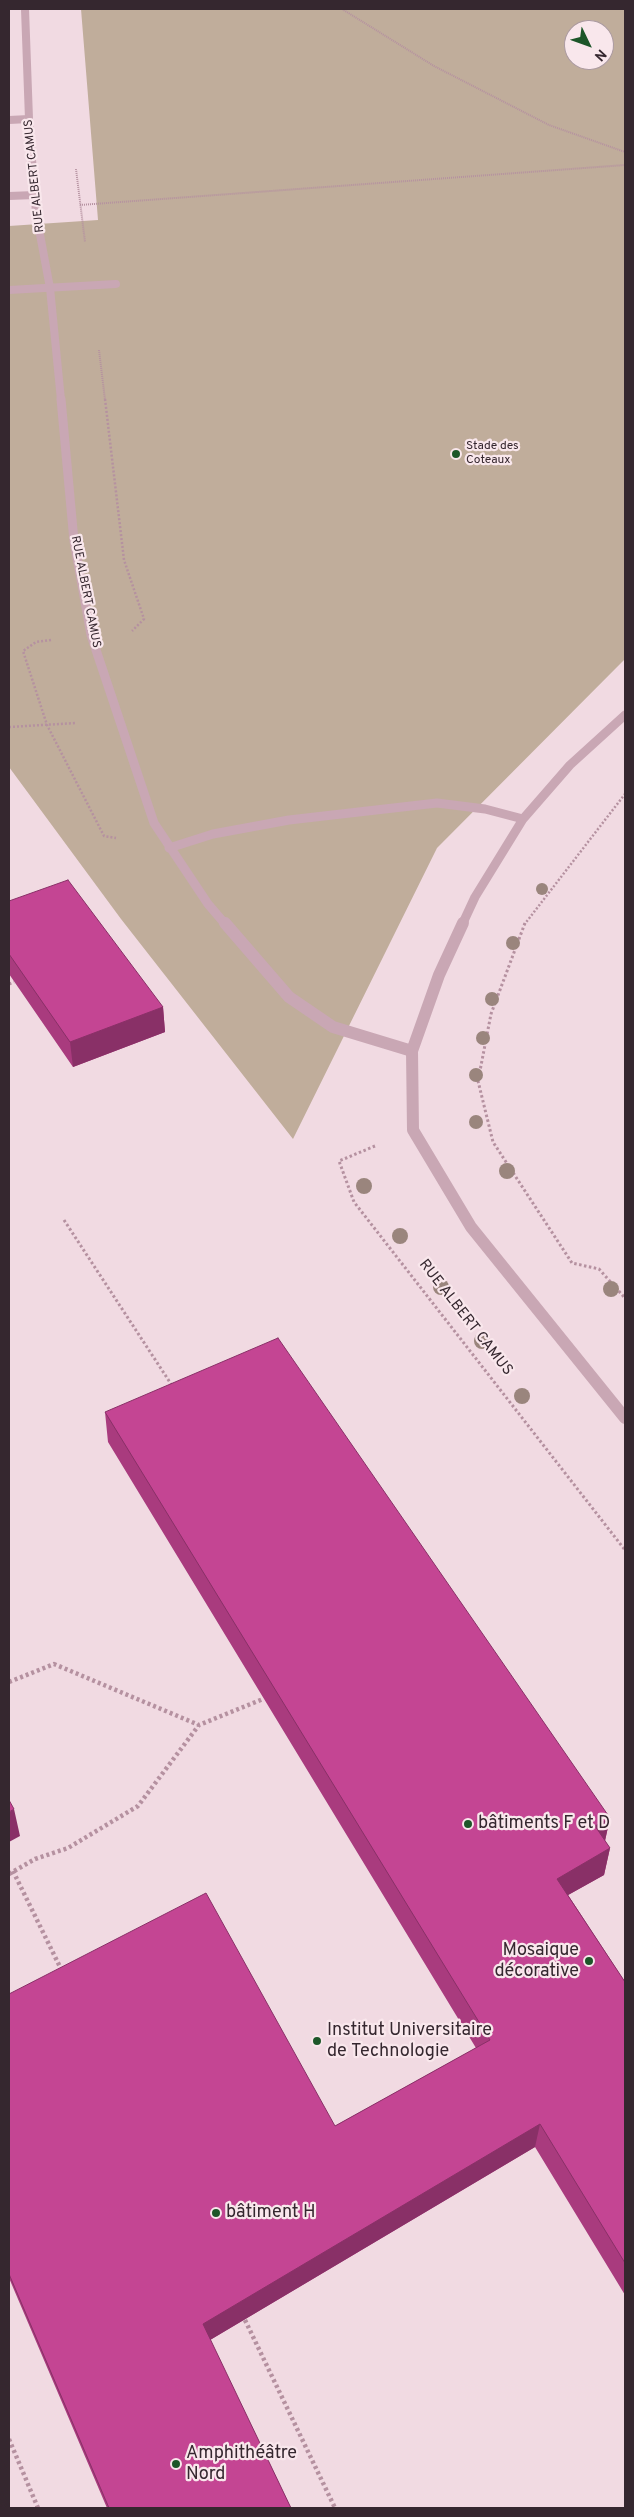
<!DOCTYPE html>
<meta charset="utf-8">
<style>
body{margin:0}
#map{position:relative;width:634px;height:2517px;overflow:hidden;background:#f1dae2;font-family:Overpass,sans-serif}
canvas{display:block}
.frame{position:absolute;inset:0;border:10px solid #35272f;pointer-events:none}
.north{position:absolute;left:564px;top:20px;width:50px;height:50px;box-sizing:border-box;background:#f9e7ec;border:1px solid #ab9aa0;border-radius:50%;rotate:132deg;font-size:14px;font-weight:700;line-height:20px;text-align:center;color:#35272f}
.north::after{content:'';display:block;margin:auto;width:18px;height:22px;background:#1d5629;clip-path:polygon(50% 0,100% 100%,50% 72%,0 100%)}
</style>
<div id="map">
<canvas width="634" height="2517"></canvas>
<div class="frame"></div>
<div class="north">N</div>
</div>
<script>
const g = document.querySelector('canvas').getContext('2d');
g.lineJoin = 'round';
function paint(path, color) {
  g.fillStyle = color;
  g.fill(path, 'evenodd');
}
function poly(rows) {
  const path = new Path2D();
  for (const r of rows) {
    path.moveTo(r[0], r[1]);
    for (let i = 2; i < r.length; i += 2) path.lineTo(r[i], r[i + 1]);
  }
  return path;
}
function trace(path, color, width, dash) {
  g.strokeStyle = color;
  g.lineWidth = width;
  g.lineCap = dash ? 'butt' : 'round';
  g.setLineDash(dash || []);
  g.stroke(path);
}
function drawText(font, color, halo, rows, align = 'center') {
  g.font = font + ' Overpass,sans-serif';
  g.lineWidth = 4.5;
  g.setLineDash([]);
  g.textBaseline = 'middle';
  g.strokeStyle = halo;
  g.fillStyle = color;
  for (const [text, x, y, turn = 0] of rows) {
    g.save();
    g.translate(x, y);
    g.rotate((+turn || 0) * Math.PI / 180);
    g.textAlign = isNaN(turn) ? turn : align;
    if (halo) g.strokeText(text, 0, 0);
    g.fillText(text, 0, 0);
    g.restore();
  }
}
paint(poly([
 [81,9,625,9,625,659,437,848,293,1139,121,919,9,767,9,226,98,220],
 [574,30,604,30,604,60,574,60]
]), '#c0ad9b');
trace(poly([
 [342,9,434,66,549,125,625,152],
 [76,169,85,242],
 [80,205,625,165],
 [99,350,105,400]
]), '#b591a0', 2, [1, 1]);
trace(poly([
 [105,399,124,560,144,619,132,631],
 [51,640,36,642,23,651,47,725,104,836,116,838],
 [9,727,76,723],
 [524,925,625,794]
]), '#b591a0', 2.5, [2, 2]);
trace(poly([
 [525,923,491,1014,478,1081,493,1142,572,1263,599,1269,625,1298],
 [9,984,14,982],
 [375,1146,339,1161,354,1202,625,1550],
 [64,1220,173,1387]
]), '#b591a0', 3, [2.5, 2.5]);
trace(poly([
 [9,1682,54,1664,199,1725],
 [13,1871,62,1971],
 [9,1874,35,1859,68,1848,138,1806,199,1725,263,1699],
 [245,2320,335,2508],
 [9,2439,38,2508]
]), '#b591a0', 4.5, [3, 3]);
trace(poly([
 [25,9,29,119,36,213,50,288,61,400],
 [9,120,29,119],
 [9,196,35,195],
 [9,290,116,284]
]), '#c9a7b4', 8);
trace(poly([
 [61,399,74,541,91,635,154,823,208,904,226,925],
 [169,848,213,834,289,820,437,803,485,809,523,819],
 [462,925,475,897,523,819,570,765,625,715]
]), '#c9a7b4', 9);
trace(poly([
 [225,923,289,997,333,1027,412,1051],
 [463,923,439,975,412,1051,413,1130,471,1227,625,1418]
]), '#c9a7b4', 12);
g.fillStyle = '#9a857d';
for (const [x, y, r] of [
 [542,889,6],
 [513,943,7],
 [492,999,7],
 [483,1038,7],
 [476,1075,7],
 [476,1122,7],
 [507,1171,8],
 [364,1186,8],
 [400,1236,8],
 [441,1287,8],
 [611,1289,8],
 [482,1341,8],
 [522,1396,8]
]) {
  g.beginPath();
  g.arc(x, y, r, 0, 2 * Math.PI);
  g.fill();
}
paint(poly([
 [9,901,163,1007,165,1032,73,1067,9,974],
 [105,1412,610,1818,605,1841,610,1848,604,1875,568,1895,625,1982,625,2295,535,2147,210,2340,291,2508,107,2508,9,2278,9,1994,335,2126,476,2048,108,1442]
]), '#a93b7e');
paint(poly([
 [163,1007,165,1032,73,1067,70,1042],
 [14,1809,20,1836,9,1842,9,1812],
 [610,1818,604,1845,595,1826],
 [610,1848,604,1875,552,1904,557,1879],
 [540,2124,535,2147,205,2343,203,2324]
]), '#893067');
const building = poly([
 [68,880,163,1007,70,1042,9,954,9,901,68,880],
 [278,1338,610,1818,595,1826,610,1848,557,1879,625,1982,625,2263,540,2124,203,2324,291,2508,109,2508,9,2274,9,1994,206,1893,335,2126,490,2040,105,1412,278,1338],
 [9,1800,14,1809,9,1812,9,1800]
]);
paint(building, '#c44593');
trace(building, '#893067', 1);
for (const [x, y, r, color] of [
 [456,454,5,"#1d5629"],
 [468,1824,5,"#1d5629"],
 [589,1961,5,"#1d5629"],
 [317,2041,5,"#1d5629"],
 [216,2213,5,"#1d5629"],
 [176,2464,5,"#1d5629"]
]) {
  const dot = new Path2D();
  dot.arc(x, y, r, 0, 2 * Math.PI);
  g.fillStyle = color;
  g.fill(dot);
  trace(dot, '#f9e7ec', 2);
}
drawText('12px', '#35272f', '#f9e7ec', [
 ["RUE ALBERT CAMUS",35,176,-96],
 ["RUE ALBERT CAMUS",85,592,79]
]);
drawText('12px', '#35272f', '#f9e7ec', [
 ["Stade des",466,447],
 ["Coteaux",466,461]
], 'left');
drawText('15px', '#35272f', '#f9e7ec', [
 ["RUE ALBERT CAMUS",465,1318,52]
]);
drawText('18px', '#35272f', '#f9e7ec', [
 ["bâtiments F et D",478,1824],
 ["Mosaique",579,1951,"right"],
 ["décorative",579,1972,"right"],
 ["Institut Universitaire",327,2031],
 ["de Technologie",327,2052],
 ["bâtiment H",226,2213],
 ["Amphithéâtre",186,2454],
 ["Nord",186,2475]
], 'left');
</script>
